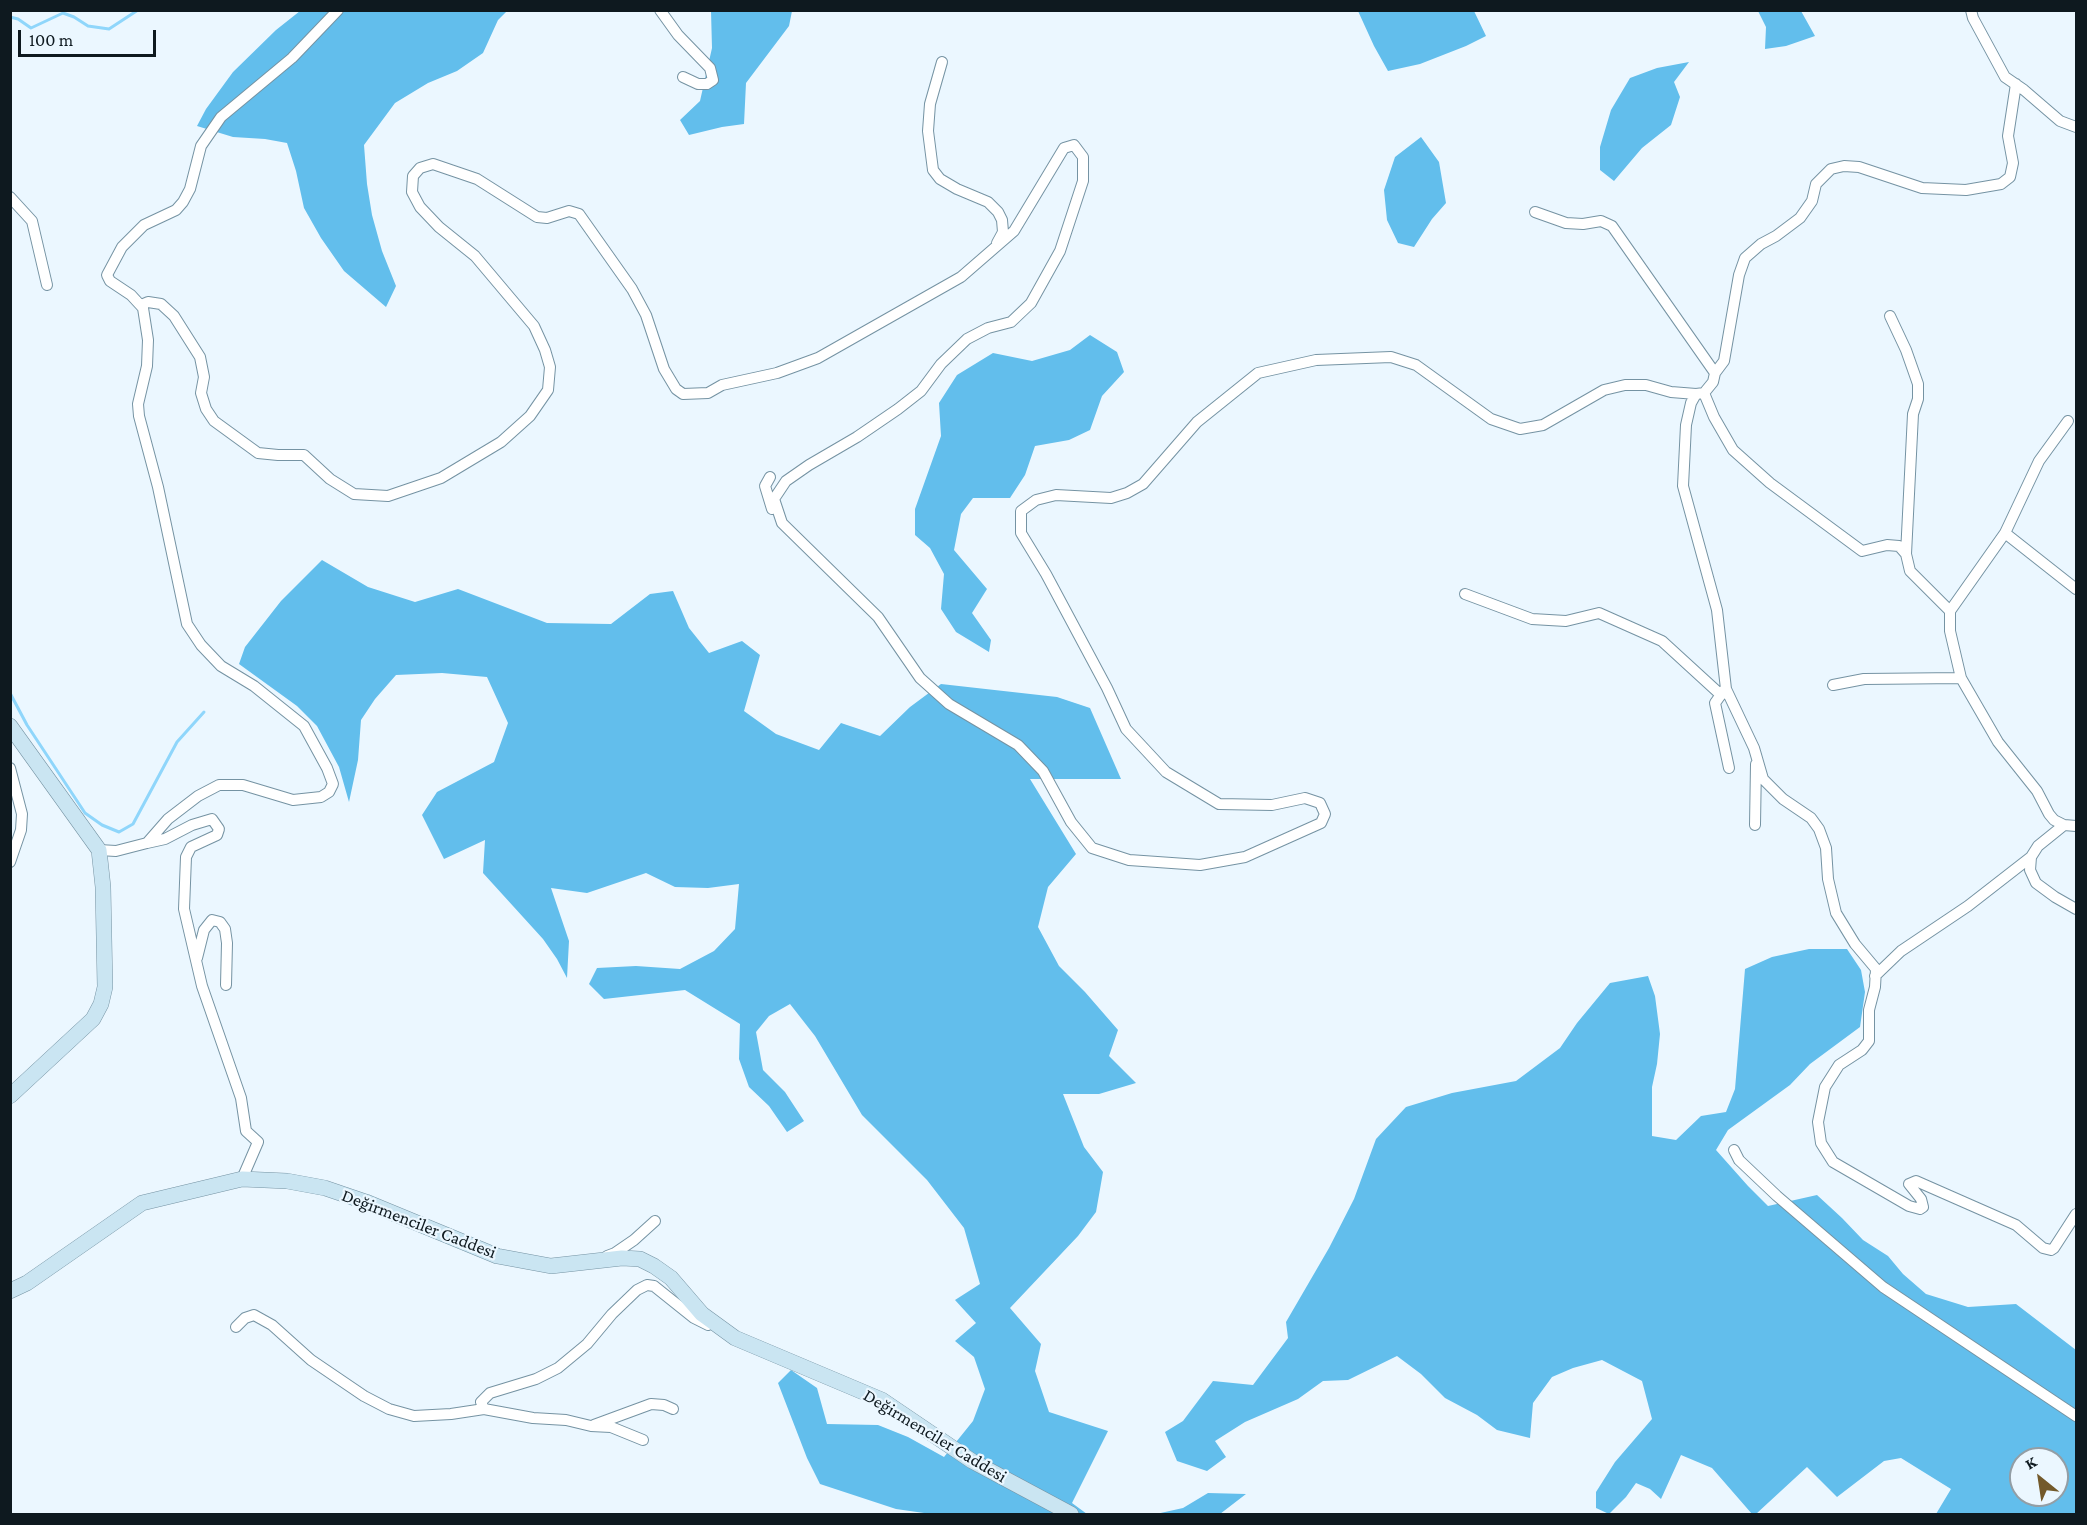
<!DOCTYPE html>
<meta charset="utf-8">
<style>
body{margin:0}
#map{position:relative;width:2087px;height:1525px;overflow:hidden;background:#ebf7ff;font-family:"Crimson Pro",serif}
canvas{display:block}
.frame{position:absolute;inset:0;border:12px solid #0e191f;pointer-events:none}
.north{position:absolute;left:2009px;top:1447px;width:60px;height:60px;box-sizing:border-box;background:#ebf7ff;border:2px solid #939ea5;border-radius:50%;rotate:330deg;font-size:16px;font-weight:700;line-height:24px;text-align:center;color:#0e191f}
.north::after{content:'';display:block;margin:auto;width:21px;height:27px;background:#735a2b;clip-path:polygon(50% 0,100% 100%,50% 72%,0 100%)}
.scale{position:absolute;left:18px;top:30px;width:138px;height:27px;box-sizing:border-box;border:3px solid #0e191f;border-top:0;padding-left:8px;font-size:18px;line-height:21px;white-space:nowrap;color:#0e191f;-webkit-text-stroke:4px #ebf7ff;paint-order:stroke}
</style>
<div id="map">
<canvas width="2087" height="1525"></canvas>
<div class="frame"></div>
<div class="north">K</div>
<div class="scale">100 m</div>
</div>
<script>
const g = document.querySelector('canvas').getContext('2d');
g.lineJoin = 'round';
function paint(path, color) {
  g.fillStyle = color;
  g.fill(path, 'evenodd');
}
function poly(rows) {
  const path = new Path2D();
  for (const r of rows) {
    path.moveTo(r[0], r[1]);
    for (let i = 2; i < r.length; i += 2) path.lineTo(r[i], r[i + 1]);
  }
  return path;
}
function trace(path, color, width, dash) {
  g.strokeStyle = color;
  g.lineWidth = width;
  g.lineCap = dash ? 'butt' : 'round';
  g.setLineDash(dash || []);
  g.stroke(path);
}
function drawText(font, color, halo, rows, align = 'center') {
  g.font = font + ' "Crimson Pro",serif';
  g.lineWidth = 4.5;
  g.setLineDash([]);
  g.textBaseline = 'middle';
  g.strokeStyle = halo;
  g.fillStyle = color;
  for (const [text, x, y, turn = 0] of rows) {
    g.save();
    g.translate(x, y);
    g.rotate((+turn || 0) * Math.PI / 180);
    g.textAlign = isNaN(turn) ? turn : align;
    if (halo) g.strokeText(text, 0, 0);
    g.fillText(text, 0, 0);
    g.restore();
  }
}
paint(poly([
 [300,11,507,11,498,20,483,53,457,71,428,83,395,103,364,145,367,184,372,215,382,251,396,286,386,307,344,271,321,238,304,208,296,171,287,143,265,139,233,137,197,126,206,109,233,72,276,30],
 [711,11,792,11,789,26,746,83,744,124,722,127,689,135,680,120,700,101,712,48],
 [1358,11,1474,11,1486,36,1466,46,1420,64,1388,71,1374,46],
 [1758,11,1801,11,1815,36,1786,46,1765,49,1766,27],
 [1689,62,1674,82,1680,97,1671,125,1642,148,1614,181,1600,170,1600,147,1611,110,1630,78,1657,68],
 [1421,137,1439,162,1446,203,1432,219,1414,247,1398,243,1387,220,1384,190,1395,157],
 [1090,335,1117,352,1124,372,1102,396,1090,430,1069,440,1035,446,1025,475,1010,498,973,498,961,514,954,550,987,589,972,613,991,640,989,652,956,632,941,609,944,574,930,548,915,535,915,509,941,436,939,403,957,375,993,353,1032,361,1070,350],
 [322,560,368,587,415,602,458,589,547,623,611,624,650,594,673,591,689,628,709,653,742,641,760,655,744,711,776,734,819,750,841,723,880,736,910,707,941,684,1057,697,1090,708,1121,779,1030,779,1076,854,1048,887,1038,927,1059,966,1085,992,1118,1030,1109,1056,1136,1083,1099,1094,1063,1094,1084,1147,1103,1172,1096,1212,1078,1236,1010,1308,1041,1344,1035,1371,1049,1412,1108,1431,1072,1503,1087,1514,931,1514,896,1509,820,1484,807,1458,778,1383,791,1370,817,1388,827,1424,878,1425,908,1437,944,1457,973,1421,985,1389,974,1357,955,1341,976,1323,955,1300,980,1284,964,1228,927,1180,862,1115,815,1036,790,1004,769,1016,756,1032,763,1070,785,1092,804,1121,787,1132,769,1106,749,1087,739,1059,740,1024,685,990,604,999,589,984,597,968,636,966,680,969,714,951,735,929,739,884,708,888,675,887,646,873,587,893,551,888,569,941,567,978,557,959,543,939,483,873,485,840,444,859,422,815,437,792,494,762,508,723,487,677,442,673,396,675,375,699,361,720,358,760,349,802,339,767,317,726,297,706,239,664,245,647,281,601],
 [1809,949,1847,949,1861,970,1865,992,1860,1027,1810,1064,1790,1085,1728,1130,1716,1150,1748,1186,1768,1206,1817,1195,1842,1218,1863,1240,1888,1256,1903,1274,1926,1294,1968,1307,2016,1304,2076,1350,2076,1514,1936,1514,1951,1489,1901,1458,1884,1461,1837,1497,1807,1467,1756,1514,1752,1514,1712,1468,1681,1455,1661,1499,1650,1489,1636,1483,1626,1497,1609,1514,1596,1508,1596,1492,1615,1462,1652,1419,1642,1381,1602,1360,1573,1368,1552,1377,1533,1403,1530,1438,1497,1430,1477,1415,1445,1398,1421,1374,1397,1356,1348,1380,1323,1381,1298,1399,1245,1422,1215,1441,1226,1457,1207,1471,1177,1461,1165,1432,1183,1421,1213,1381,1253,1385,1288,1338,1286,1322,1329,1248,1354,1199,1376,1139,1406,1107,1452,1093,1516,1081,1560,1048,1577,1023,1610,983,1648,976,1655,996,1660,1034,1657,1064,1652,1087,1652,1136,1676,1140,1701,1116,1726,1112,1735,1089,1745,969,1772,957],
 [2021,1459,2057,1459,2057,1495,2021,1495],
 [1208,1493,1246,1494,1220,1514,1156,1514,1183,1508]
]), '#62beec');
trace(poly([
 [10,17,18,19,31,28,63,13,74,17,88,26,109,29,138,10],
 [10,693,27,725,85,813,102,825,119,832,133,824,177,742,204,712]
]), '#8fd6fb', 3);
const street = poly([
 [660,10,678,35,710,68,713,80,707,84,698,84,683,77],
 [1971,10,1973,18,2005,77,2024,90,2060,121,2076,127],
 [942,62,930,104,928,131,933,170,940,179,957,189,988,202,998,212,1002,220,1003,232,997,243],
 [10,197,32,221,47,285],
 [1535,212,1566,223,1583,224,1601,221,1612,226,1715,373,1713,382,1704,393,1714,417,1733,450,1770,483,1862,551,1887,545,1899,546,1906,554,1910,571,1950,611,1950,631,1961,678,1998,742,2037,791,2049,814,2054,820,2064,825,2076,826],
 [141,305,148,302,161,304,174,316,200,357,204,377,201,393,206,409,214,421,258,453,278,455,304,455,330,479,354,494,388,496,441,478,501,442,530,416,548,390,550,367,545,350,534,326,475,256,439,227,420,207,412,192,413,176,420,168,433,164,477,179,537,217,547,218,569,211,579,214,632,289,646,315,664,369,676,389,683,394,708,393,722,385,777,373,818,358,961,277,1014,231,1064,148,1074,145,1083,157,1083,181,1060,251,1031,303,1011,322,988,328,967,339,941,364,921,391,898,409,857,437,809,465,786,481,774,499,782,523,878,617,920,678,949,704,1018,745,1043,771,1071,822,1092,848,1129,860,1200,865,1245,857,1321,823,1325,814,1320,803,1305,798,1272,805,1219,804,1166,772,1126,729,1107,688,1046,574,1021,533,1021,511,1036,500,1056,495,1111,498,1127,493,1143,484,1197,422,1258,373,1316,360,1391,357,1416,365,1491,419,1520,429,1543,425,1604,390,1625,385,1646,385,1671,392,1696,394],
 [1890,316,1906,350,1918,384,1918,399,1913,414,1906,554],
 [1715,373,1724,361,1739,275,1745,258,1761,244,1776,236,1800,218,1812,201,1816,184,1831,169,1844,166,1859,167,1922,188,1966,190,2001,184,2010,177,2013,163,2008,136,2016,84],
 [1704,393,1696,394,1691,403,1686,425,1683,486,1717,610,1726,689,1754,748,1763,779,1783,799,1811,818,1819,829,1826,848,1828,879,1836,913,1855,944,1876,969,1875,987,1869,1010,1869,1041,1862,1050,1839,1065,1825,1087,1818,1122,1821,1143,1833,1162,1909,1206,1920,1209,1923,1207,1921,1199,1909,1184,1916,1181,2016,1225,2043,1248,2051,1250,2054,1248,2076,1214],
 [770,477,765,486,772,509],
 [2005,533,2076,589],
 [1465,594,1532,619,1566,621,1599,613,1662,641,1721,695],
 [1950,611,2005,533,2039,461,2068,421],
 [1833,685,1864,679,1961,678],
 [1725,689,1715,703,1729,768],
 [10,768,22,814,21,830,10,862],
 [1755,825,1756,764],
 [2064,825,2038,846,2031,857,2030,870,2036,883,2055,897,2076,909],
 [147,843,165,839,192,825,212,819,219,829,217,835,191,847,186,857,184,909,202,986,241,1098,246,1131,258,1142,242,1179],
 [99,850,116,851,147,843,168,819,198,796,219,785,243,785,293,800,321,797,329,792,333,784,327,768,304,726,254,686,221,666,201,645,187,624,158,487,139,416,138,404,147,366,148,340,143,308,131,295,110,281,107,275,122,247,144,225,176,210,183,202,190,189,201,146,221,117,292,58,338,10],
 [197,958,204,930,212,920,220,922,225,929,227,943,226,985],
 [1875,976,1901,951,1968,906,2031,857],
 [1734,1150,1739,1160,1777,1196,1883,1287,2076,1416],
 [607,1256,615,1253,634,1240,655,1221],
 [236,1327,245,1318,254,1315,272,1325,311,1360,364,1396,389,1409,414,1416,451,1414,484,1409],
 [594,1425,651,1404,664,1405,673,1409],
 [643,1440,611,1427,591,1426,566,1420,533,1418,484,1409,481,1402,490,1393,536,1379,558,1368,587,1344,612,1314,637,1290,647,1285,654,1286,694,1318,708,1325]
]);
const secondary = poly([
 [10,726,99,850,103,887,105,987,101,1004,93,1019,10,1096],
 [10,1291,27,1283,142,1203,242,1179,287,1181,325,1188,366,1202,497,1256,551,1266,622,1258,640,1259,654,1266,671,1278,702,1314,735,1338,882,1400,972,1461,1071,1514]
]);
trace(street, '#7593a3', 12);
trace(secondary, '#7593a3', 16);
trace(street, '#fff', 10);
trace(secondary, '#cae5f2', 15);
drawText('18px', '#0e191f', '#ebf7ff', [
 ["Değirmenciler Caddesi",419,1224,21],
 ["Değirmenciler Caddesi",935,1436,31]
]);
</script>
